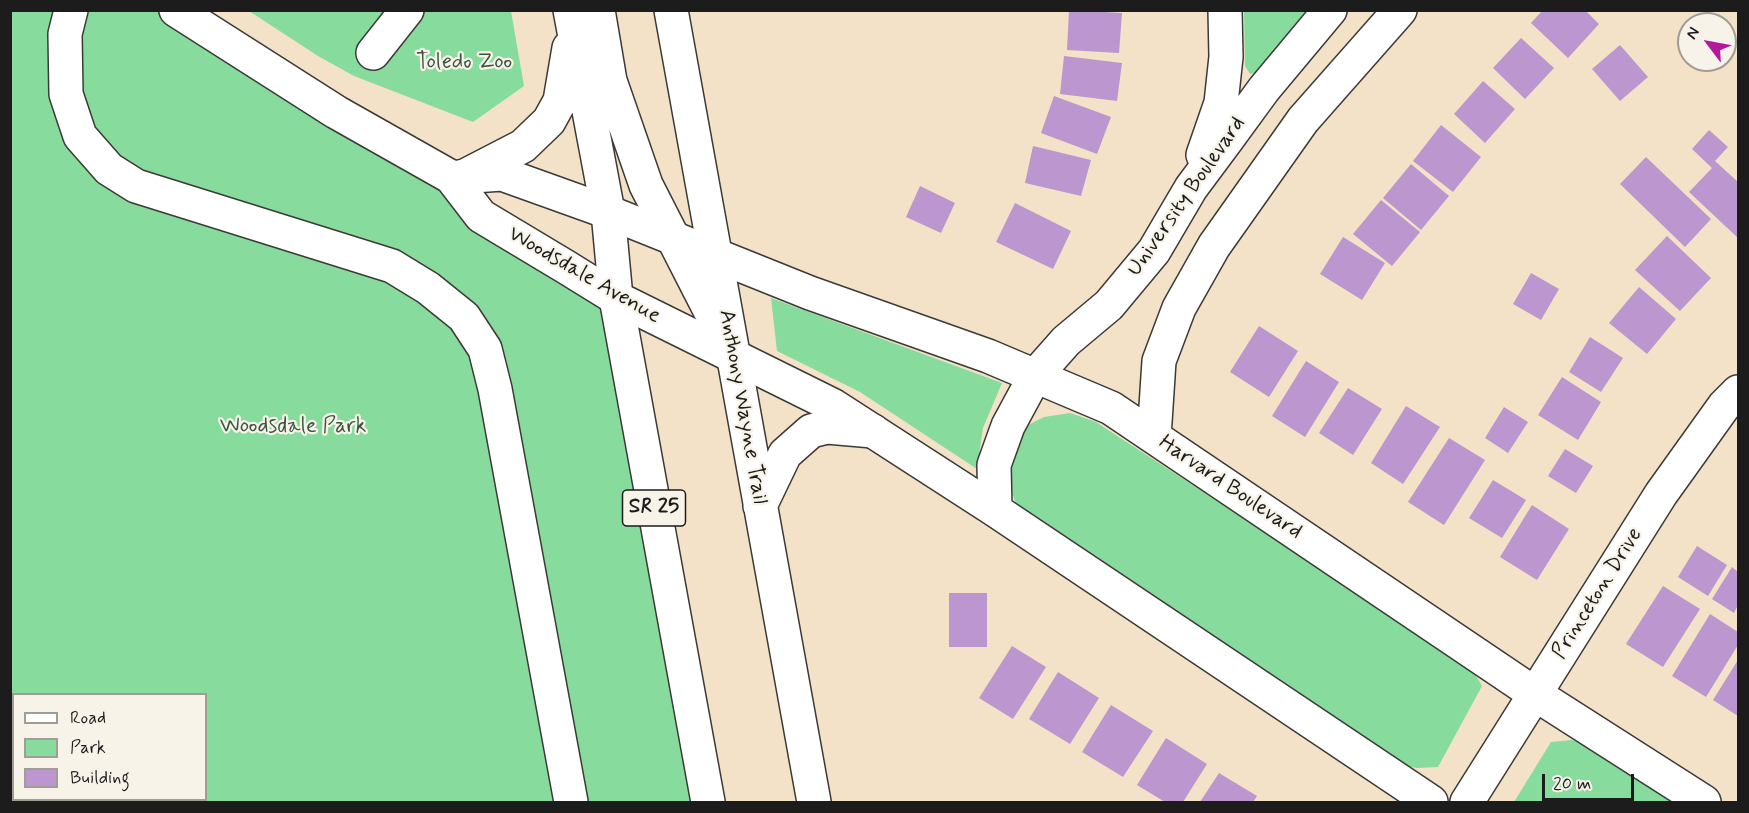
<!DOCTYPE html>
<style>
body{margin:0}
#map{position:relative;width:1749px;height:813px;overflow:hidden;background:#f3e2c7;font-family:Mynerve,sans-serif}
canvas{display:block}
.frame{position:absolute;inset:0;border:12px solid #1c1c1c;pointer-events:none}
.legend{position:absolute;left:12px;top:693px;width:195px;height:108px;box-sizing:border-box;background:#f7f3e8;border:2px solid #9f9d96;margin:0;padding:8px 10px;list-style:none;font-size:18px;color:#1c1c1c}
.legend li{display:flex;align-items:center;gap:12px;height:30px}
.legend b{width:30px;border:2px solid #9f9d96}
.north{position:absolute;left:1677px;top:12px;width:60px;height:60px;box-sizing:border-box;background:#f7f3e8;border:2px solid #9f9d96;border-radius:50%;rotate:302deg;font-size:16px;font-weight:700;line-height:24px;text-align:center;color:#1c1c1c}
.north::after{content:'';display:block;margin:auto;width:21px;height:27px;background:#b5179e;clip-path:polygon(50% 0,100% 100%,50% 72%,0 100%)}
.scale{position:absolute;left:1542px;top:774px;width:92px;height:27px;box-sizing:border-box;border:3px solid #1c1c1c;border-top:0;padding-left:8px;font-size:18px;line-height:21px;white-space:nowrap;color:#1c1c1c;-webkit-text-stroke:4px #f7f3e8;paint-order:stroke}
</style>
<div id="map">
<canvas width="1749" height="813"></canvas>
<div class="frame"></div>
<ul class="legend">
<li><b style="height:8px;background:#fff"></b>Road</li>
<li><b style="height:16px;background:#87db9d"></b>Park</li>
<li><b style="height:16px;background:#bc96ce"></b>Building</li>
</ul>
<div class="north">N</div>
<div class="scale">20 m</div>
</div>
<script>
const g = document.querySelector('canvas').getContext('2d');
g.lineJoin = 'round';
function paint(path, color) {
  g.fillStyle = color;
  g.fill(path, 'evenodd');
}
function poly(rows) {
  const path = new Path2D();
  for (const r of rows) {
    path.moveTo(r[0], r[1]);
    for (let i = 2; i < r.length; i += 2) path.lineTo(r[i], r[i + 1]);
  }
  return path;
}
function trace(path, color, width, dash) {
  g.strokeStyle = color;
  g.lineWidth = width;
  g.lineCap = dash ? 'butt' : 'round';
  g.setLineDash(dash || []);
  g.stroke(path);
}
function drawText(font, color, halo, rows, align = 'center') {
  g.font = font + ' Mynerve,sans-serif';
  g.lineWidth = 4.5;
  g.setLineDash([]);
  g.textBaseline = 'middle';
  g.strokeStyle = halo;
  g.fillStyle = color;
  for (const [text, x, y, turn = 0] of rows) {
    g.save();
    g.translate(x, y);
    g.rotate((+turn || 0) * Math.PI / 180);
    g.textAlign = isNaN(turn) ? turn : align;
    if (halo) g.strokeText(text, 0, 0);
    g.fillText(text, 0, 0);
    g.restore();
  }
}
paint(poly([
 [10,11,176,11,616,298,708,802,11,802],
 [14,694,206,694,206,800,14,800],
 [249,11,511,11,524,86,473,122,354,76,318,56],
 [1244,11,1312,11,1258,72,1250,74,1245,66],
 [771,298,1002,383,983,428,977,469,860,392,777,351],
 [1070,413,1096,422,1471,667,1482,686,1438,767,1417,768,1395,764,1020,513,1007,481,1011,452,1026,426,1044,417],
 [1572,740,1595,748,1678,802,1514,802,1551,742]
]), '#87db9d');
paint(poly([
 [1069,10,1122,13,1119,53,1067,50],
 [1543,10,1585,10,1599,24,1568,58,1531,23],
 [1521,38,1554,68,1525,99,1493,68],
 [1620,45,1648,77,1620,101,1592,69],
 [1064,56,1122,63,1117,101,1060,94],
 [1483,81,1515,109,1485,143,1454,114],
 [1054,96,1111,117,1097,154,1041,133],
 [1441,125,1481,157,1453,192,1413,161],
 [1709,130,1728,147,1715,161,1738,182,1738,238,1689,192,1712,168,1692,149],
 [1033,146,1091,160,1081,196,1025,183],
 [1646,157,1711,219,1685,247,1620,184],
 [1411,164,1449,196,1421,230,1383,198],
 [920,186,955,203,941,233,906,217],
 [1381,200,1420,232,1392,266,1353,234],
 [1015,203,1071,231,1053,269,996,242],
 [1667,236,1711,278,1680,311,1635,270],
 [1343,237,1385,263,1362,300,1320,274],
 [1531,273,1559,289,1541,320,1513,304],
 [1639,287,1676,319,1647,354,1609,323],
 [1259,326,1298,351,1269,397,1230,372],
 [1590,337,1623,358,1601,392,1569,372],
 [1306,361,1339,382,1305,437,1272,416],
 [1562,377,1601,402,1578,440,1538,415],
 [1348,388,1382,409,1353,455,1319,433],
 [1406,406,1440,427,1403,484,1371,463],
 [1504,407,1528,422,1508,453,1485,438],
 [1449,438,1485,460,1444,525,1408,502],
 [1565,449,1593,466,1576,493,1548,476],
 [1493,480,1526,500,1502,538,1469,518],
 [1532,505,1569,529,1537,580,1500,557],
 [1697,546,1727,565,1708,596,1678,577],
 [1732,567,1738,572,1738,605,1734,613,1712,599],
 [1663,586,1700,609,1663,667,1626,644],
 [949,593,987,593,987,647,949,647],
 [1710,614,1738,632,1738,645,1706,697,1672,676],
 [1012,646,1046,667,1013,719,979,698],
 [1738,660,1738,716,1713,700],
 [1058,672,1099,698,1070,744,1029,719],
 [1111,705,1153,731,1123,777,1082,752],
 [1166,738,1207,764,1183,802,1165,802,1137,785],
 [1219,773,1257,796,1253,802,1200,802]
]), '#bc96ce');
const minor = poly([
 [71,10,65,34,66,94,80,136,109,169,136,186,392,266,428,288,464,317,485,349,495,389,571,802],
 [176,10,336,112,451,177,481,216,566,267,616,298,834,406,995,510,1431,802],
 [373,53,407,10],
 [1203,155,1221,103,1226,57,1225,10],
 [459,177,502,174,608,212,810,293,988,356,1111,408,1535,694,1704,802],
 [1154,437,1159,361,1179,308,1214,246,1303,120,1400,10],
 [995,510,994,465,1008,426,1035,376,1066,341,1109,305,1154,251,1191,188,1226,141,1264,89,1330,10],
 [1467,802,1661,494,1724,406,1738,392]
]);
const highway = poly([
 [570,10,608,212,616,298,708,802],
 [598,10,610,81,646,185,716,322],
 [671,10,814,802],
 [463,177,523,146,549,121,560,101,569,48],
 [760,506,785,454,811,431,827,427,873,431]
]);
trace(minor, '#3c3a36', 36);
trace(highway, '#3c3a36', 36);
trace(minor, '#fff', 33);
trace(highway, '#fff', 33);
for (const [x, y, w] of [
 [654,508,63]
]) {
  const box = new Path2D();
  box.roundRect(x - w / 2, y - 18, w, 36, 4.5);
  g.fillStyle = '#f7f3e8';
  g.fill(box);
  trace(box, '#1c1c1c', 1.5);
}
drawText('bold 21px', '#1c1c1c', null, [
 ["SR 25",654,508]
]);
drawText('22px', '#3c5543', '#f7f3e8', [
 ["Toledo Zoo",464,63],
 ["Woodsdale Park",293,427]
]);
drawText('22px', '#1c1c1c', '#f7f3e8', [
 ["University Boulevard",1187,197,-55],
 ["Woodsdale Avenue",584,276,30],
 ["Anthony Wayne Trail",742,407,80],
 ["Harvard Boulevard",1230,488,34],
 ["Princeton Drive",1598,594,-58]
]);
</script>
